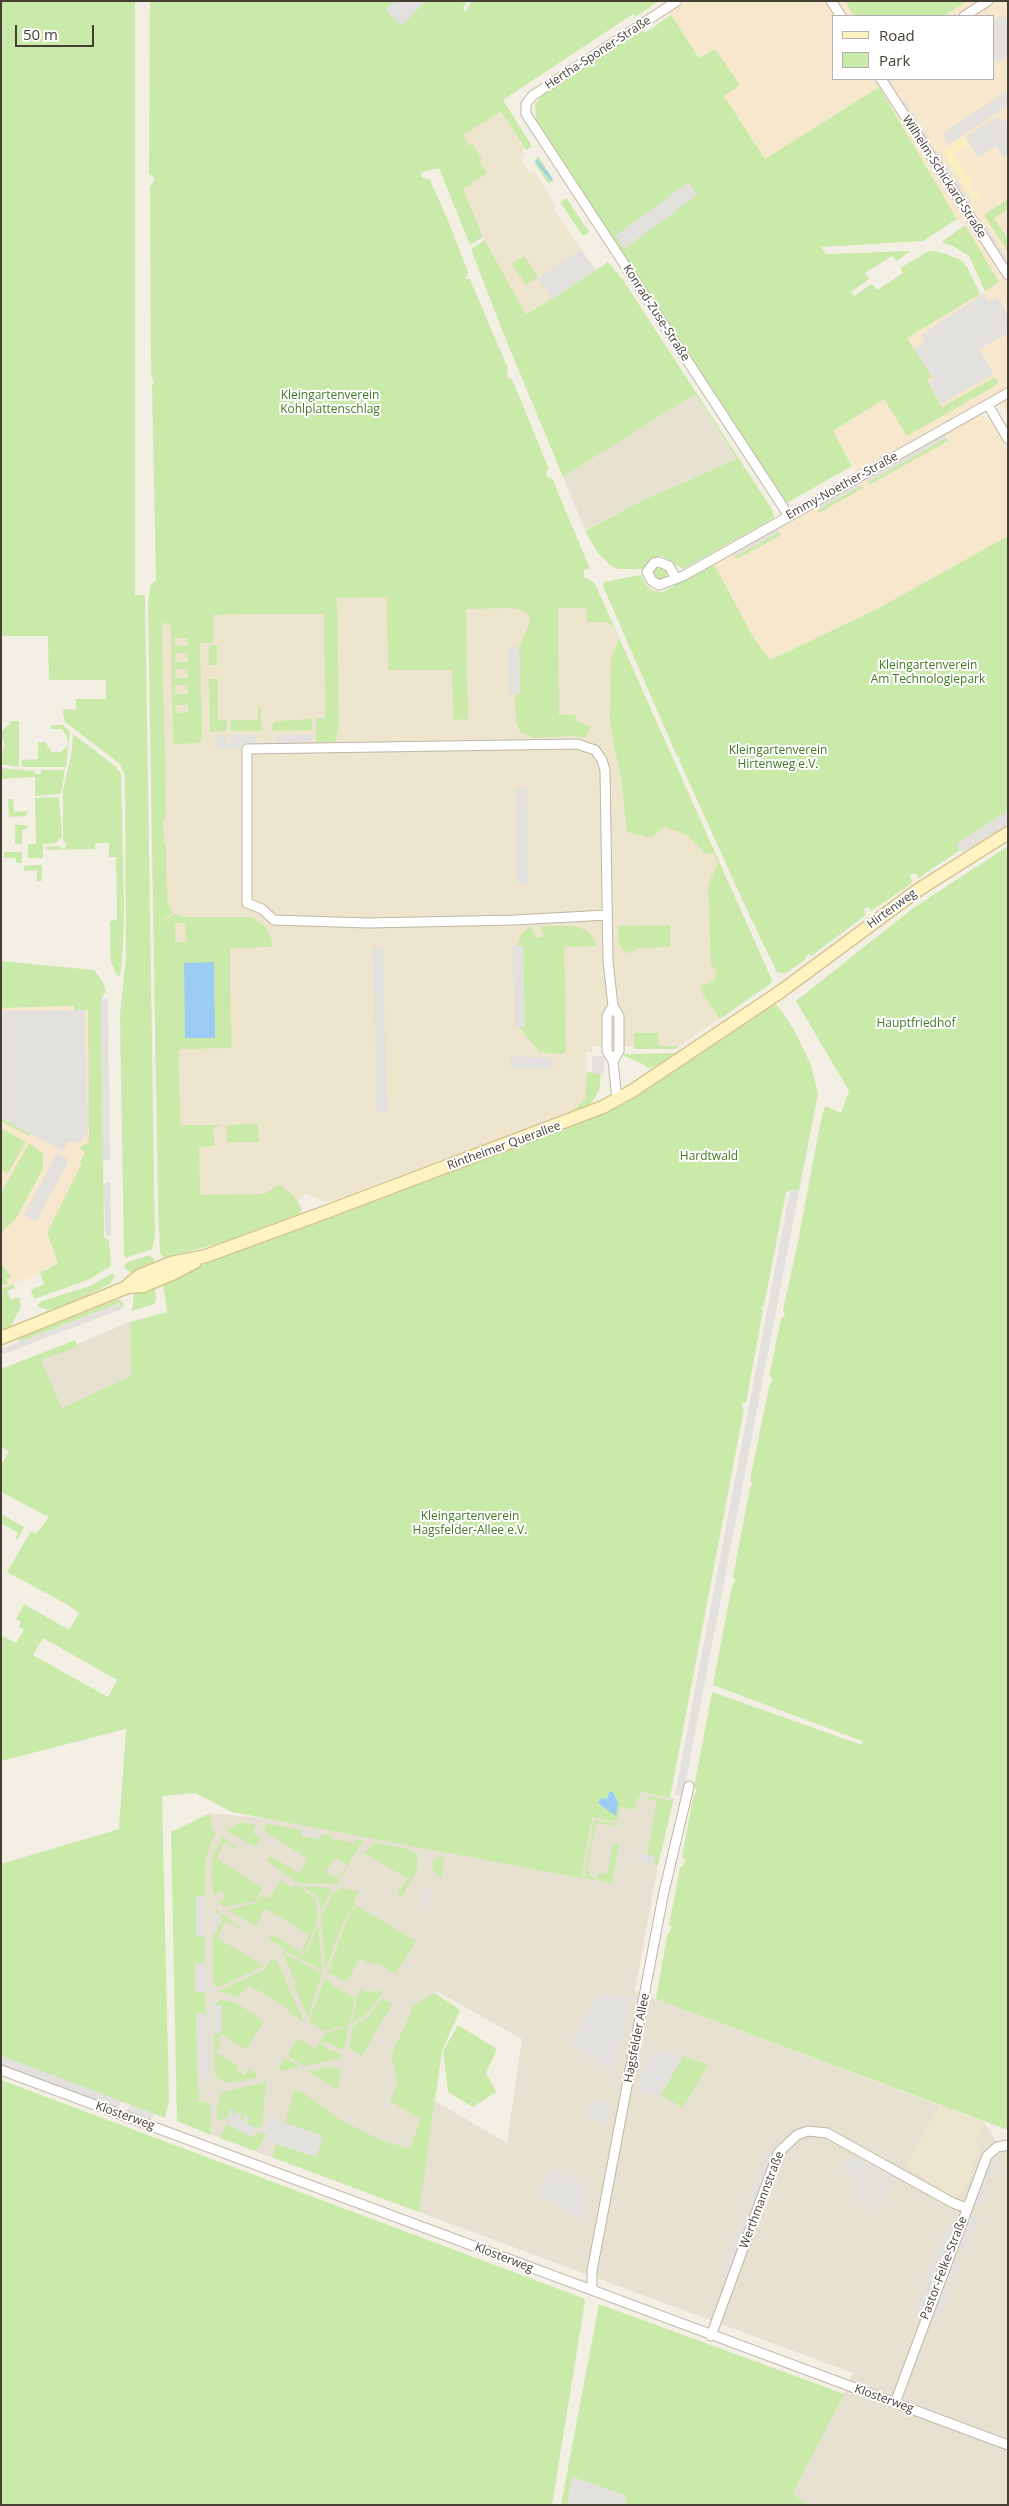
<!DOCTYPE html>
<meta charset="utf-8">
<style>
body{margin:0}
#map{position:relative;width:1009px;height:2506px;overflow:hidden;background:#f3efe4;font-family:"Open Sans",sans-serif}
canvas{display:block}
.frame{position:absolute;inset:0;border:2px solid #453f34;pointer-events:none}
.legend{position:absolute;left:832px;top:15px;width:162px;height:65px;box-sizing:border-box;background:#fff;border:1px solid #b5b2ae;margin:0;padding:6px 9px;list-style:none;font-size:15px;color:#453f34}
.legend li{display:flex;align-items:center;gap:10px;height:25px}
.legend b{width:25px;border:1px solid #b5b2ae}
.scale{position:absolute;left:15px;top:25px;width:79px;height:22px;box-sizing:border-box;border:2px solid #453f34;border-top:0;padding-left:6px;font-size:15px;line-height:18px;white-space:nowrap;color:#453f34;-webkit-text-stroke:4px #fff;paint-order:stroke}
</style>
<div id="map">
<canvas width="1009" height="2506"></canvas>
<div class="frame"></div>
<ul class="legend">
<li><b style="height:6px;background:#fff3c2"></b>Road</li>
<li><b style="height:14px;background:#caeaaa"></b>Park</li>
</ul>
<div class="scale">50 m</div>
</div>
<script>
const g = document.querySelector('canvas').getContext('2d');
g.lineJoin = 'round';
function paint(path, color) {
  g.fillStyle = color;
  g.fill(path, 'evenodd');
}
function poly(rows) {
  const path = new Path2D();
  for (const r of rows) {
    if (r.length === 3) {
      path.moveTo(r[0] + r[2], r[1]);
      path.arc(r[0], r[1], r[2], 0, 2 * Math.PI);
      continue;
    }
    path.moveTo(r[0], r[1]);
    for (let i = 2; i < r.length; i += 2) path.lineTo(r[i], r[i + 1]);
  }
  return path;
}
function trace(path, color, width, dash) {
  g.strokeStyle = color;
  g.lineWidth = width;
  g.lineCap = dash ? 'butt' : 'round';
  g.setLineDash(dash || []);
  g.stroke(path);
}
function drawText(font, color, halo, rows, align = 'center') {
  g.font = font + ' "Open Sans",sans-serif';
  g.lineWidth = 4;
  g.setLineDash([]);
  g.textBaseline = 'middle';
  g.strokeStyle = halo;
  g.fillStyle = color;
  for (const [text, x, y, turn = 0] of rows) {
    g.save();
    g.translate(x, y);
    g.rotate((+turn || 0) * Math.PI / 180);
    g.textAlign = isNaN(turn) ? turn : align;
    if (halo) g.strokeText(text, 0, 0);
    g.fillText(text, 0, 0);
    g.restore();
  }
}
paint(poly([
 [695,394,737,459,641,501,585,530,563,477],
 [130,1322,132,1376,62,1408,41,1360,77,1347,77,1344],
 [595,1784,674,1798,658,1865,635,1991,984,2122,1001,2149,1008,2151,1008,2505,806,2505,793,2494,853,2373,211,2135,210,2102,199,2102,196,2013,205,1992,196,1937,205,1896,206,1857,212,1830,210,1813,263,1818,446,1851],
 [436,1991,522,2039,507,2143,435,2101,420,2201]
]), '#e7e1d2');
paint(poly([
 [685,1,845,1,854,16,833,16,833,79,993,79,993,16,944,16,967,1,1008,1,1008,415,997,395,858,475,833,431,884,399,904,340,999,282,965,225,957,219,879,87,765,159,723,95,739,85,715,49,699,58,669,12],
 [982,415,992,422,1008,451,1008,536,877,609,769,660,752,635,714,564,976,416],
 [95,1006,96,1158,85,1152,80,1161,83,1163,74,1178,58,1263,44,1269,45,1272,3,1288,1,1304,1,1008]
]), '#f7e7cd');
paint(poly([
 [869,2163,897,2180,878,2212,850,2195]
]), '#e5e0d9');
paint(poly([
 [503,100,514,132,524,148,522,150,525,155,521,159,530,173,534,171,556,206,553,209,596,270,526,315,483,236,463,189,451,144],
 [588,578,595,584,762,962,756,993,680,1046,592,1046,592,1052,586,1052,587,1093,582,1104,573,1111,331,1201,324,1201,305,1194,298,1201,302,1208,300,1214,224,1242,165,1257,153,583],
 [940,2105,984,2122,975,2144,980,2147,972,2172,965,2189,960,2195,952,2197,905,2166]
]), '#ede5cd');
paint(poly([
 [1,1,135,1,135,595,145,595,155,1239,152,1249,126,1258,124,1255,120,1015,126,958,125,775,120,764,65,722,62,709,76,710,76,699,106,699,106,680,49,680,48,636,1,636],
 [150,1,467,1,463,8,465,12,472,1,659,1,635,17,633,14,503,100,532,146,526,150,501,111,463,135,469,146,472,144,482,159,479,161,487,173,463,189,483,237,470,245,439,168,421,172,421,177,430,180,450,225,468,272,466,279,470,279,508,369,507,377,512,379,549,469,546,471,547,477,552,478,590,569,584,570,584,577,595,584,772,980,770,984,720,1019,703,994,701,985,709,984,714,980,717,972,711,964,708,889,711,878,718,864,714,853,706,854,686,834,664,827,651,838,627,832,621,776,613,742,610,719,611,660,619,638,613,626,605,622,587,622,587,608,558,608,559,715,575,715,577,721,591,727,585,738,575,736,533,738,521,732,516,723,515,694,520,694,519,647,529,625,530,619,527,613,520,609,508,608,466,609,468,719,453,720,452,670,388,670,387,597,337,598,339,725,335,742,316,742,316,719,325,718,324,614,256,614,213,615,213,643,200,643,202,740,199,743,173,744,171,624,162,623,166,816,163,819,164,843,166,848,167,902,173,913,158,923,176,914,182,917,251,917,265,926,272,940,272,947,230,948,231,1048,179,1049,180,1125,222,1125,212,1128,215,1145,199,1148,200,1195,264,1194,279,1185,293,1195,302,1210,299,1214,224,1242,163,1258,160,1252,158,1206,148,602,151,584,156,581,152,385,154,383,151,374,150,187,154,181,154,177,149,174],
 [174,638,187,638,188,645,175,646],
 [175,653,188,653,188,662,175,662],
 [175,669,188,669,188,678,175,678],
 [175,685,188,685,188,694,175,694],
 [175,705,188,705,189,712,176,713],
 [175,923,185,923,186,942,175,942],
 [845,1,967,1,944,16,854,16],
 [671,15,699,58,715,49,740,85,724,96,765,159,879,87,957,219,923,241,821,247,826,254,911,251,896,261,892,256,865,273,869,279,851,292,854,296,872,284,877,290,903,273,900,268,929,251,944,253,961,260,967,267,980,294,907,338,932,377,927,380,942,407,995,377,998,384,907,436,884,399,833,431,852,466,785,504,536,120,535,104,542,95,642,29,645,33],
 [538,156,554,180,550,183,547,182,534,162],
 [566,198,589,232,583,236,560,202],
 [1008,199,1008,209,994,218,1008,239,1008,252,984,215],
 [965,225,999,282,985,291,969,256,953,246,943,243,943,241],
 [485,240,526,315,608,262,623,280,773,511,774,518,683,569,662,556,652,558,642,569,617,569,610,565,597,552,585,531,641,501,737,459,695,394,563,477,502,330,471,249],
 [524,256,538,277,526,285,512,264],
 [946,438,948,441,869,485,868,482],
 [861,486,863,488,819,513,817,510],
 [779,532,781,535,737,559,735,557],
 [1008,536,1008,811,957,844,960,850,919,878,915,873,910,875,912,882,911,884,871,911,868,907,864,909,866,915,811,956,809,954,805,957,807,958,785,974,777,972,747,910,679,760,681,758,677,756,603,586,604,582,641,575,646,585,654,591,663,592,714,564,752,635,770,660,877,609],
 [660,574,7],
 [209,645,217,645,217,665,209,665],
 [209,679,218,679,218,720,227,721,227,731,210,732],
 [258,707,261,707,261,731,231,731,231,720,258,720],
 [312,719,312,730,271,731,272,725,276,721],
 [12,721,19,721,19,767,1,764,4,745,1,732],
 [51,725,63,725,70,732,66,767,22,767,22,760,38,759,38,742,45,742,52,752,61,752,68,745,67,736,61,729,51,729],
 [73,734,115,766,121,774,124,905,123,950,120,976,118,977,111,962,110,951,110,921,117,920,116,857,109,857,109,843,95,843,95,849,46,850,46,847,59,846,63,849,67,846,63,840,63,790,72,751],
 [1,768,35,771,35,774,41,774,41,770,65,770,61,794,35,796,35,777,1,779],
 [59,797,62,837,55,843,43,844,43,858,28,858,28,844,36,844,35,798],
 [8,799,13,799,14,812,27,811,27,816,9,817],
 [15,825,27,825,27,829,22,830,22,844,15,844],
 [1008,846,1008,2130,656,1999,667,1936,672,1927,669,1925,680,1868,686,1861,682,1857,693,1797,697,1791,694,1787,712,1692,862,1745,862,1741,713,1685,731,1590,735,1581,733,1577,750,1487,753,1485,750,1480,769,1387,773,1379,769,1376,781,1319,785,1315,783,1310,797,1246,821,1120,825,1106,841,1113,849,1091,796,1001,912,909],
 [4,852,22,852,22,863,16,863,16,858,4,858],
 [42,865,42,881,37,881,37,870,24,871,24,866],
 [670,925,670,947,636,948,635,951,630,951,630,954,623,950,619,944,618,926],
 [531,926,536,938,544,936,540,926,577,926,590,933,597,946,564,947,566,1052,561,1054,540,1052,519,1027,525,1026,523,946,518,946,518,944,521,934],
 [1,961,94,970,103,982,106,991,101,999,104,1237,109,1241,111,1266,90,1279,34,1299,31,1290,44,1284,40,1273,58,1263,47,1233,82,1163,80,1162,85,1152,79,1148,89,1142,88,1010,74,1010,74,1006,1,1008],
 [756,1000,658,1066,648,1068,645,1065,624,1056,623,1054,677,1053],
 [775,1004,783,1013,793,1028,811,1065,818,1094,799,1191,790,1190,786,1193,764,1305,761,1309,763,1310,746,1403,743,1402,742,1405,742,1408,744,1409,670,1798,641,1792,640,1798,637,1798,634,1810,620,1807,617,1822,592,1817,581,1878,232,1812,195,1793,162,1796,169,2101,165,2118,1,2056,1,1864,119,1829,126,1729,1,1761,1,1635,16,1643,24,1630,19,1627,21,1622,16,1619,24,1604,69,1630,79,1613,70,1607,70,1606,7,1572,31,1531,36,1534,49,1517,1,1492,1,1465,9,1451,1,1447,1,1369,75,1340,78,1347,41,1360,62,1408,131,1376,130,1322,167,1312,163,1283,213,1258,606,1113,622,1104,759,1012],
 [43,1638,117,1680,108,1697,33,1655],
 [634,1033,658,1033,658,1046,680,1046,675,1049,634,1049],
 [587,1072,601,1074,599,1091,590,1105,573,1111,585,1099],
 [1,1118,30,1134,29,1136,1,1121],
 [258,1124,259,1142,227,1142,227,1125],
 [1,1128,26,1142,8,1173,1,1170],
 [29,1143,43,1154,43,1169,16,1218,1,1233,1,1193],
 [149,1255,154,1259,153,1265,133,1274,126,1269,124,1266,128,1262],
 [1,1263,11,1277,6,1279,8,1284,1,1286],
 [113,1273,114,1278,110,1284,64,1306,47,1310,37,1306,42,1301,90,1286],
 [14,1284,15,1288,7,1291,11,1300,19,1297,21,1306,10,1328,1,1331,1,1289],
 [155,1285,156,1300,154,1304,132,1311,134,1294],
 [119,1299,124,1305,119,1310,120,1303,20,1342,18,1338],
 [1,1514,24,1527,17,1540,15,1538,18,1533,1,1523],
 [648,1796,673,1801,658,1865,654,1864,655,1856,647,1855,657,1801,648,1799],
 [210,1813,212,1830,216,1832,206,1857,205,1896,196,1896,196,1937,205,1937,205,1963,195,1963,196,1992,205,1992,206,2013,196,2014,199,2102,210,2102,211,2135,177,2121,171,1832],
 [594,1820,616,1824,616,1826,596,1823,587,1871,590,1872,590,1877,596,1878,595,1880,584,1878],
 [240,1822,257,1825,252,1832,261,1838,255,1847,226,1831],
 [267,1824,302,1830,301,1836,320,1839,321,1834,332,1835,331,1839,354,1843,355,1839,363,1841,337,1884,298,1883,267,1861,271,1856,300,1874,307,1858,263,1830],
 [335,1858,347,1865,338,1879,326,1871],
 [222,1837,246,1854,224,1842,217,1859,263,1888,255,1901,224,1907,218,1902,225,1898,221,1891,214,1895,211,1882,212,1858],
 [374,1843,409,1849,417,1855,417,1871,402,1897,397,1894,408,1879,364,1853],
 [613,1843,619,1844,612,1883,597,1880,598,1873,607,1874],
 [440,1857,444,1857,441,1878,435,1873,432,1866,434,1860],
 [281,1880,292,1888,295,1884,316,1899,318,1919,307,1948,300,1955,294,1956,269,1939,272,1934,301,1952,309,1935,265,1908,256,1926,227,1910,256,1903,261,1895,268,1899],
 [303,1886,330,1888,331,1892,321,1910,318,1897],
 [341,1888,359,1892,353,1903,355,1904,343,1923,325,1970,321,1917,333,1893],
 [356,1905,416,1941,395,1974,379,1964,368,1963,360,1958,347,1982,328,1973,345,1924],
 [217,1910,248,1933,225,1921,218,1938,264,1966,217,1988,213,1982,213,1934,216,1934,220,1913,213,1913],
 [318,1924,322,1969,321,1970,296,1957,304,1954,309,1948],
 [282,1952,322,1973,308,2017,294,1987,297,1985],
 [272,1959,277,1961,304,2022,287,2011,288,2009,249,1985,238,1997,218,1991,263,1971],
 [325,1978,338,1989,355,1998,350,2024,325,2031,309,2021],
 [361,1989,366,1992,384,1991,367,2014,352,2023,357,1997],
 [435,1993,460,2010,442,2051,419,2212,272,2157,277,2144,316,2157,323,2137,285,2123,294,2090,303,2092,339,2119,381,2140,410,2149,420,2119,390,2101,398,2082,391,2056,414,2005],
 [382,1998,392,2004,362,2056,349,2048,353,2026,369,2016],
 [221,2000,235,2002,264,2021,246,2050,222,2034,218,2040,221,2043,216,2052,238,2066,237,2070,245,2075,249,2069,257,2074,257,2078,229,2083,219,2080,215,2074,214,2033,222,2032,213,2005],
 [458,2025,497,2049,486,2073,496,2092,473,2107,448,2092,443,2051],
 [349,2026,344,2048,339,2049,328,2042,326,2044,320,2041,325,2033],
 [298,2038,315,2049,320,2043,333,2052,334,2050,341,2056,338,2059,303,2066,291,2058,288,2054],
 [683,2056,708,2065,683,2108,661,2095],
 [285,2058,298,2066,296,2068,281,2071,278,2069],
 [330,2066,341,2071,337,2089,308,2072],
 [1,2080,583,2298,585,2301,552,2505,1,2505],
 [266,2082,262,2126,256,2128,246,2123,245,2115,243,2121,240,2119,237,2112,234,2117,232,2116,231,2109,228,2117,218,2121,217,2107,220,2102,218,2100,223,2092],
 [227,2124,252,2137,260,2132,267,2134,256,2151,220,2138],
 [599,2304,844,2394,793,2493,806,2505,625,2505,626,2496,572,2477,567,2505,561,2505]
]), '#caeaaa');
paint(poly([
 [965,137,969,143,953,154,967,176,972,179,970,188,972,192,980,197,979,200,972,197,943,152]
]), '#faf0bd');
paint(poly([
 [394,1,426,1,401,26,386,10],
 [1003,14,1008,22,1008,56,998,63,993,56,993,35,995,34,993,21],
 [1008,90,1008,106,949,144,942,134],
 [901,100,904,100,909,108,908,111,913,113,918,122,919,127,922,128,928,137,921,141,896,103],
 [998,116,1002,122,1008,119,1008,154,1003,157,996,146,978,157,965,137],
 [934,151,938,151,944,161,942,164,947,165,953,174,946,180,930,154],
 [952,179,956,179,962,188,960,191,965,193,971,202,964,208,948,182],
 [689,182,697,195,624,249,615,236],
 [982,225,985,225,997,243,997,248,1000,248,1006,257,1008,275,977,228],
 [581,250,596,270,552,299,538,278],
 [983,294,989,302,997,297,1008,315,1008,333,979,349,994,374,941,404,929,382,933,380,932,377,914,349,925,342,921,335],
 [945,435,946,438,868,482,866,479],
 [859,483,861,486,817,510,816,508],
 [778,529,779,532,735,557,734,554],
 [508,647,519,647,520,694,509,694],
 [313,734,313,747,215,749,215,736,227,735,228,743,231,743,231,735,256,735,257,743,276,742,277,735],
 [516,788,527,788,528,883,517,883],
 [1008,811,1008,825,962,853,956,844],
 [512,946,523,946,525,1027,515,1027],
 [373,948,383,948,387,1112,377,1112],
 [101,999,108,999,110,1160,103,1161],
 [85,1010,88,1133,80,1142,68,1142,63,1151,1,1118,1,1011],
 [511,1056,553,1058,553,1069,510,1068],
 [592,1056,604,1056,604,1074,592,1074],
 [57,1153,69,1160,36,1222,24,1215],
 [110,1182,111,1236,105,1236,104,1183],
 [790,1190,799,1191,683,1796,675,1795],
 [120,1303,119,1310,1,1355,1,1349],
 [302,1830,321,1834,320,1839,301,1836],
 [638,1853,655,1856,654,1864,637,1861],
 [425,1888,433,1891,428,1906,420,1903],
 [196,1896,205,1896,205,1937,196,1937],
 [213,1913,221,1913,221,1925,217,1925,217,1934,213,1934],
 [195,1963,205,1963,205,1992,195,1992],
 [599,1993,632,1997,615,2072,569,2046],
 [213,2005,222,2005,222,2033,214,2033],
 [196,2013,206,2013,208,2079,198,2079],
 [670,2050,681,2058,661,2095,638,2094,645,2056],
 [1,2056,121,2101,119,2108,127,2111,130,2105,154,2114,149,2126,1,2070],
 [600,2099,611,2105,607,2126,586,2114,592,2104,596,2106],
 [231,2109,234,2111,232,2116,234,2117,237,2112,242,2114,240,2119,243,2121,245,2114,249,2116,246,2123,256,2128,252,2137,227,2124],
 [268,2117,323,2136,316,2157,265,2140,267,2134,263,2133],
 [767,2152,774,2154,755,2206,748,2203],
 [850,2156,868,2165,856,2185,850,2175,851,2172,841,2171],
 [990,2158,998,2161,992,2177,984,2174],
 [553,2168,589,2188,584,2196,586,2211,582,2219,538,2194],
 [980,2184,989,2188,982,2206,973,2203],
 [969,2214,978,2217,965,2252,956,2249],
 [743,2216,751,2218,728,2278,720,2275],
 [947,2225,954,2228,932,2286,924,2283],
 [953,2258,961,2261,953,2283,944,2280],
 [923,2288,930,2291,921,2315,914,2312],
 [941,2289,950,2292,940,2319,931,2315],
 [572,2477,626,2496,625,2505,567,2505]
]), '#e3e1dd');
paint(poly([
 [537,159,552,178,551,181,536,162],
 [214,962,215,1038,185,1038,184,963],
 [609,1792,613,1792,618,1803,616,1816,598,1803,601,1798,607,1799]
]), '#9cccf4');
const street = poly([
 [677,1,532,96,526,104,526,114,789,516],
 [831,1,841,16],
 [964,16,988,1],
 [881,79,1008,275],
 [988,405,1008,439],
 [676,578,669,566,659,562,654,563,647,572,652,581,659,585,683,576,1008,393],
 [607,915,515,920,368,923,274,920,262,909,247,903,247,749,577,744,595,750,602,760,605,770,608,961,613,1006,619,1016,619,1051,613,1061],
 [613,1006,607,1016,607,1051,613,1061,617,1100],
 [1,2070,1008,2445],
 [592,2290,592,2271,663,1896,689,1786],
 [711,2336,778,2153,797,2135,808,2131,827,2133,953,2203,967,2208],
 [895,2403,987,2156,997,2147,1008,2145]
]);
const secondary = poly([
 [127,1287,143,1286,174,1273,195,1262],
 [1,1338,125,1288,139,1276,171,1263,206,1256,326,1212,603,1107,632,1091,780,992,918,890,1008,833]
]);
trace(street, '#bfb7a6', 11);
trace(secondary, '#d5c691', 15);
trace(street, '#fff', 9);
trace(secondary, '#fff3c2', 12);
drawText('12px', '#453f34', '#fff', [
 ["Hertha-Sponer-Straße",598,53,-33],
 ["Wilhelm-Schickard-Straße",944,177,57],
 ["Konrad-Zuse-Straße",656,313,57],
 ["Emmy-Noether-Straße",842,486,-29],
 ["Hirtenweg",892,909,-36],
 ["Rintheimer Querallee",504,1146,-20],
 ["Hagsfelder Allee",637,2038,-79],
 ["Klosterweg",125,2116,20],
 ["Werthmannstraße",762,2200,-69],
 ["Klosterweg",504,2258,21],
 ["Pastor-Felke-Straße",944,2268,-69],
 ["Klosterweg",884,2399,20]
]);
drawText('12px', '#417a24', '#fff', [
 ["Kleingartenverein",330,396],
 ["Kohlplattenschlag",330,410],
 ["Kleingartenverein",928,666],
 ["Am Technologiepark",928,680],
 ["Kleingartenverein",778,751],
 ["Hirtenweg e.V.",778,765],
 ["Hauptfriedhof",916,1024],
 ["Hardtwald",709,1157],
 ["Kleingartenverein",470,1517],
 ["Hagsfelder-Allee e.V.",470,1531]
]);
</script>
